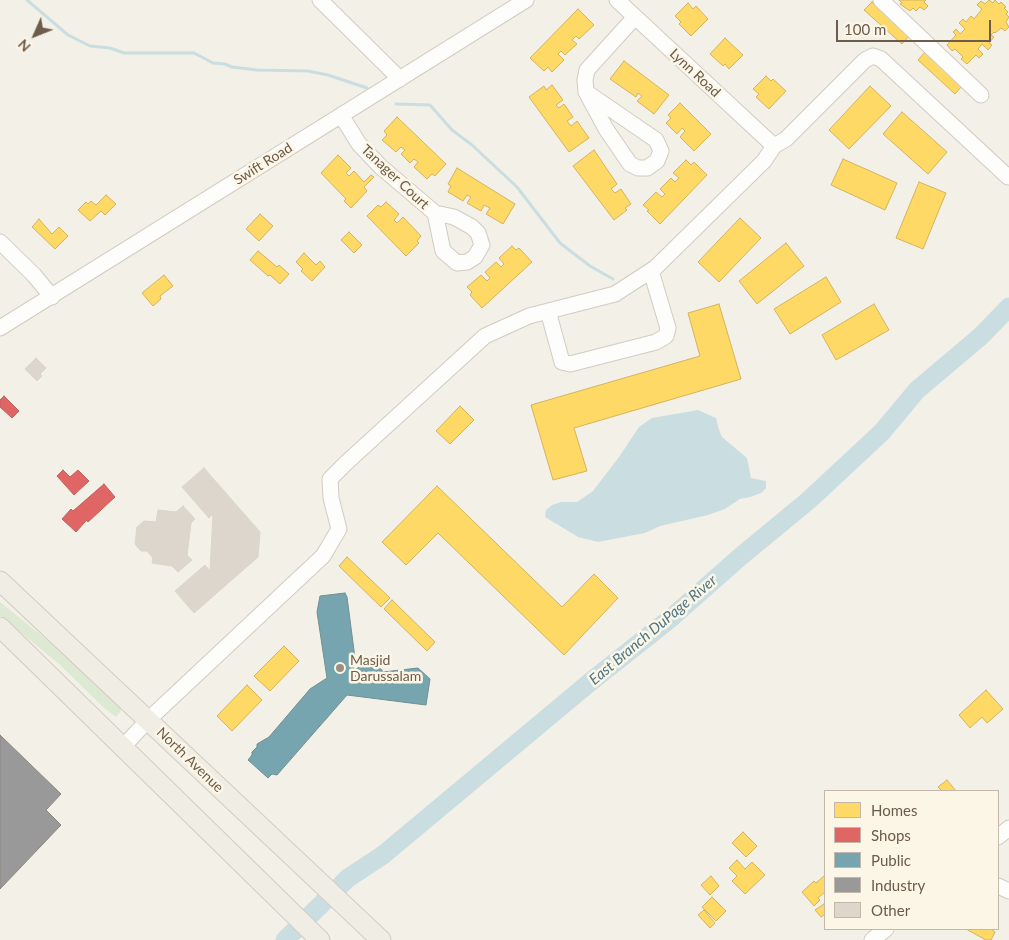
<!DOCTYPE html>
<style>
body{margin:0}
#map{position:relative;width:1009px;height:940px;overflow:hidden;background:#f3f0e7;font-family:Lato,sans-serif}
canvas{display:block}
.legend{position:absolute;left:824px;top:790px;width:175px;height:140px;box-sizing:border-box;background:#fcf6e7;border:1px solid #c3b8a9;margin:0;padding:6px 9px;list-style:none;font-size:15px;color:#6d5b4b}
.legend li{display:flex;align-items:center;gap:10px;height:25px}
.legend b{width:25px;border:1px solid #c3b8a9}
.north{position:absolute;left:10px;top:10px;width:50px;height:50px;-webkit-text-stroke:4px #fcf6e7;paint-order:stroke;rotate:226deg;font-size:14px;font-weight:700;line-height:20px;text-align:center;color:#6d5b4b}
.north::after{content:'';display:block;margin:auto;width:18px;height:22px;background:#6d5b4b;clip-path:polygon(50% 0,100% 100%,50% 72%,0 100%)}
.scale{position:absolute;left:836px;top:20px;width:155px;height:22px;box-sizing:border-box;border:2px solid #6d5b4b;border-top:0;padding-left:6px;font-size:15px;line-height:18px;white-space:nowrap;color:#6d5b4b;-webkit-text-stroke:4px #fcf6e7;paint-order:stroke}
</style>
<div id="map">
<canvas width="1009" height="940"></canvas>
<ul class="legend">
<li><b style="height:14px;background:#ffd966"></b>Homes</li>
<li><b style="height:14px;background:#e06666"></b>Shops</li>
<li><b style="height:14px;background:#76a5af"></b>Public</li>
<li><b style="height:14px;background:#999"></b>Industry</li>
<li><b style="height:14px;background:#dcd6cd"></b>Other</li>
</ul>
<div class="north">N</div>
<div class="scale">100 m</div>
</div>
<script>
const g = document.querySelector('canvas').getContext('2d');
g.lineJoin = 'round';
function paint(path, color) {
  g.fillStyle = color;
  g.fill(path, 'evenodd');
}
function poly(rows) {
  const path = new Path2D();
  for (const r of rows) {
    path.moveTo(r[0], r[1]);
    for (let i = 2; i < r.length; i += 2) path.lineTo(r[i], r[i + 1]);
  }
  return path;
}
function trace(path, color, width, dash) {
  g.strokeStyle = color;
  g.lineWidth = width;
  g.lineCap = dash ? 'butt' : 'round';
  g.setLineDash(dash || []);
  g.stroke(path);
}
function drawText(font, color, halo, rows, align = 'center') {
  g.font = font + ' Lato,sans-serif';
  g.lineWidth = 5;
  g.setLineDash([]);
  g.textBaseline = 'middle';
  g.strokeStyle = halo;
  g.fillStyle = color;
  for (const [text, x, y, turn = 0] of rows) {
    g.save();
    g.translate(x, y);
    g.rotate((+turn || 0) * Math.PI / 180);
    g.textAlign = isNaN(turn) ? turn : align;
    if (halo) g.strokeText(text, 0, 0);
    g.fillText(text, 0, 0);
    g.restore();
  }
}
paint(poly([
 [0,602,67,656,118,704,121,711,116,717,104,708,60,665,0,615]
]), '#dee9d3');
paint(poly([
 [698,410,716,418,719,430,722,437,747,458,751,478,766,481,766,488,761,493,750,497,740,499,725,509,708,515,660,526,645,533,598,542,578,537,545,517,546,510,552,505,561,502,577,502,593,491,619,457,639,427,652,418]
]), '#cadee1');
const homes = poly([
 [899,0,926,0,924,2,928,6,924,10,920,7,916,11,913,8,910,11,900,4,902,3,899,0],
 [989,0,993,3,995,0,999,4,1001,2,1006,7,1004,8,1008,12,1006,14,1009,17,1006,22,1009,27,1005,31,1001,28,995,33,994,32,991,35,994,37,989,43,992,45,988,50,982,44,978,49,983,54,979,58,976,55,967,64,961,59,963,57,955,49,952,51,947,45,956,35,953,32,956,29,960,34,965,29,959,23,963,19,966,22,971,16,974,19,982,9,977,5,981,1,985,4,989,0],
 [872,2,909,36,902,44,864,10,872,2],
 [688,3,693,9,696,6,708,19,691,36,679,24,681,22,675,16,688,3],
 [578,9,594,25,579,39,576,36,572,40,577,44,565,55,561,51,558,54,564,60,552,72,548,67,544,71,530,58,578,9],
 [725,38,743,55,729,69,725,64,723,66,710,54,725,38],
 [925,52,962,86,955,94,918,60,925,52],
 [624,61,669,95,654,114,637,101,642,96,638,93,636,97,610,79,624,61],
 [766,76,771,81,773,79,786,91,769,109,756,97,759,94,753,89,766,76],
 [552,85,563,100,556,105,559,108,564,104,573,117,567,121,571,126,577,121,589,138,569,152,529,97,544,86,546,90,552,85],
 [870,86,891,106,849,149,829,130,870,86],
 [680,103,711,134,694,151,680,137,685,131,682,128,677,134,666,123,671,118,668,115,680,103],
 [902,112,947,152,928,174,883,134,902,112],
 [397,117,446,164,435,176,432,174,427,179,414,167,418,162,414,159,410,163,401,154,405,150,401,147,396,152,382,140,387,135,384,131,397,117],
 [594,150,617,184,611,189,615,193,621,189,631,204,625,208,627,210,614,220,573,166,594,150],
 [338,155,351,168,346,173,349,176,354,171,364,182,371,175,374,177,364,187,367,191,351,208,344,201,346,199,321,173,338,155],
 [843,159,897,183,885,210,831,185,843,159],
 [686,160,691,165,694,162,707,175,660,224,647,211,649,210,643,205,656,192,662,197,665,194,660,189,671,178,675,182,679,178,673,173,686,160],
 [457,168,515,204,503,224,486,214,490,208,484,205,481,211,467,203,471,197,467,195,463,201,448,192,451,186,448,184,457,168],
 [919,182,946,193,923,249,896,238,919,182],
 [106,195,116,204,105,215,101,211,90,221,78,210,86,202,88,204,91,201,96,205,106,195],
 [386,202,399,214,394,220,397,223,403,217,421,236,417,241,419,243,406,256,367,216,378,205,381,207,386,202],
 [260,214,273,226,259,241,246,229,260,214],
 [740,218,761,238,719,282,698,262,740,218],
 [39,219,52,234,59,227,68,236,55,249,32,227,39,219],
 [349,232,362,245,354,253,341,240,349,232],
 [786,243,804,266,757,304,739,281,786,243],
 [512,246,516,250,519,248,532,262,482,308,470,295,472,292,467,287,481,275,487,281,490,278,485,272,496,262,501,267,504,264,499,258,512,246],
 [258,251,277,267,279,265,289,274,280,284,270,275,268,276,250,260,258,251],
 [304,253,316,265,320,261,325,267,312,281,301,271,303,269,296,262,304,253],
 [164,275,173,286,160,296,161,299,153,306,142,293,164,275],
 [826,277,841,302,790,334,774,309,826,277],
 [719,304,741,379,574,428,587,471,553,480,531,405,700,356,688,313,719,304],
 [874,304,889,330,836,360,822,335,874,304],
 [460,406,474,420,450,444,436,431,460,406],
 [437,486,562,607,594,574,618,598,564,655,438,533,406,565,382,542,437,486],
 [347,557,390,598,381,607,339,566,347,557],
 [392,600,435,642,427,651,384,609,392,600],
 [284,646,299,661,270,691,254,676,284,646],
 [247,685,262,700,232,731,217,716,247,685],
 [986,690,1003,709,987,723,982,717,970,728,959,715,986,690],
 [947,780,956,791,942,791,938,787,947,780],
 [743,832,757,846,746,857,732,843,743,832],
 [737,860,745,869,752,862,765,875,745,894,732,881,737,876,729,868,737,860],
 [825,875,825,892,818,898,820,900,814,906,802,892,814,881,816,883,825,875],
 [711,876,719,886,710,895,701,885,711,876],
 [712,897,726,911,716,921,702,907,712,897],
 [824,904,825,906,825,914,821,917,815,910,824,904],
 [704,910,715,923,710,928,698,915,704,910],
 [966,929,991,929,995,932,991,940,986,940,966,929]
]);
paint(homes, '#ffd966');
trace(homes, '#d3b35e', 1);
const shops = poly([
 [4,396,19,411,12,418,0,407,0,400,4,396],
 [63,470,70,477,78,470,89,481,74,495,57,476,63,470],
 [104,484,115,497,88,522,86,520,85,522,76,532,62,519,71,509,73,511,104,484]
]);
paint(shops, '#e06666');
trace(shops, '#be635e', 1);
const public = poly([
 [345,593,347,597,355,658,353,671,361,666,381,669,383,672,418,668,430,679,426,705,347,695,277,775,272,774,268,778,248,760,252,755,252,752,257,747,257,744,269,737,310,689,327,678,317,612,320,596,345,593]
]);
paint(public, '#76a5af');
trace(public, '#738f91', 1);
const industry = poly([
 [0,735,61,794,46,810,61,825,0,889,0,735]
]);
paint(industry, '#999');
trace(industry, '#8c8682', 1);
trace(poly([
 [27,0,68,35,90,46,110,48,124,53,194,53,213,63,225,64,232,67,257,70,308,71,328,75,367,88],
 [396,104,430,105,452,130,472,145,517,187,560,243,590,266,613,279]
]), '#cadee1', 3);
trace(poly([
 [285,940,348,878,383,855,589,683,671,618,740,557,809,500,882,432,917,390,981,336,1009,307]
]), '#cadee1', 19);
const building = poly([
 [36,358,46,368,40,374,42,376,37,381,25,369,36,358],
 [204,468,260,532,258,557,194,613,175,591,205,565,210,571,213,514,209,518,182,487,204,468],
 [183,506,195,519,191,523,187,555,192,560,178,572,172,566,152,563,153,558,147,551,141,551,135,544,137,527,144,521,156,522,158,510,176,512,183,506]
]);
paint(building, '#dcd6cd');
trace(building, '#dbd4ca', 1);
const minor = poly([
 [320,0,400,79],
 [617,0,774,146],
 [881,0,981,95],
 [586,92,656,140,661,151,657,161,647,168,638,168,630,164,606,129,586,92,585,80,587,70,635,17],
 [341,115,359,144,381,167,435,213,454,217,472,227,478,233,482,245,475,257,467,262,457,263,443,251,435,213],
 [0,242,34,275,52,297],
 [548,311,562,362,570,364,656,342,666,336,668,328,651,271],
 [0,328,526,0],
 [123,747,148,720,323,556,339,529,331,498,330,479,346,463,485,336,529,316,615,294,655,268,764,161,774,146,786,139,865,60,873,56,881,59,1008,177],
 [998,837,1009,828],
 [998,886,1009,891],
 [872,940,886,929]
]);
const major = poly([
 [0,581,381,940],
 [0,627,320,940]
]);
trace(minor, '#d2cbc3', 17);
trace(major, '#d3ccc5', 21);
trace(minor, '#fdfdfb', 15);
trace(major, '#f0ede4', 19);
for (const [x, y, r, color] of [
 [340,668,5,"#9c8f82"]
]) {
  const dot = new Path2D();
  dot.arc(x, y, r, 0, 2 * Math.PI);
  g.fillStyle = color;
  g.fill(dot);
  trace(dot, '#fcf6e7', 2);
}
drawText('14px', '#6d5b4b', '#fcf6e7', [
 ["Lynn Road",695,73,43],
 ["Swift Road",263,164,-32],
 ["Tanager Court",395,177,43],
 ["North Avenue",190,760,44]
]);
drawText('14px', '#6d5b4b', '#fcf6e7', [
 ["Masjid",350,660],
 ["Darussalam",350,676]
], 'left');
drawText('italic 15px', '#4c7584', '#fcf6e7', [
 ["East Branch DuPage River",653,630,-40]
]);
</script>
